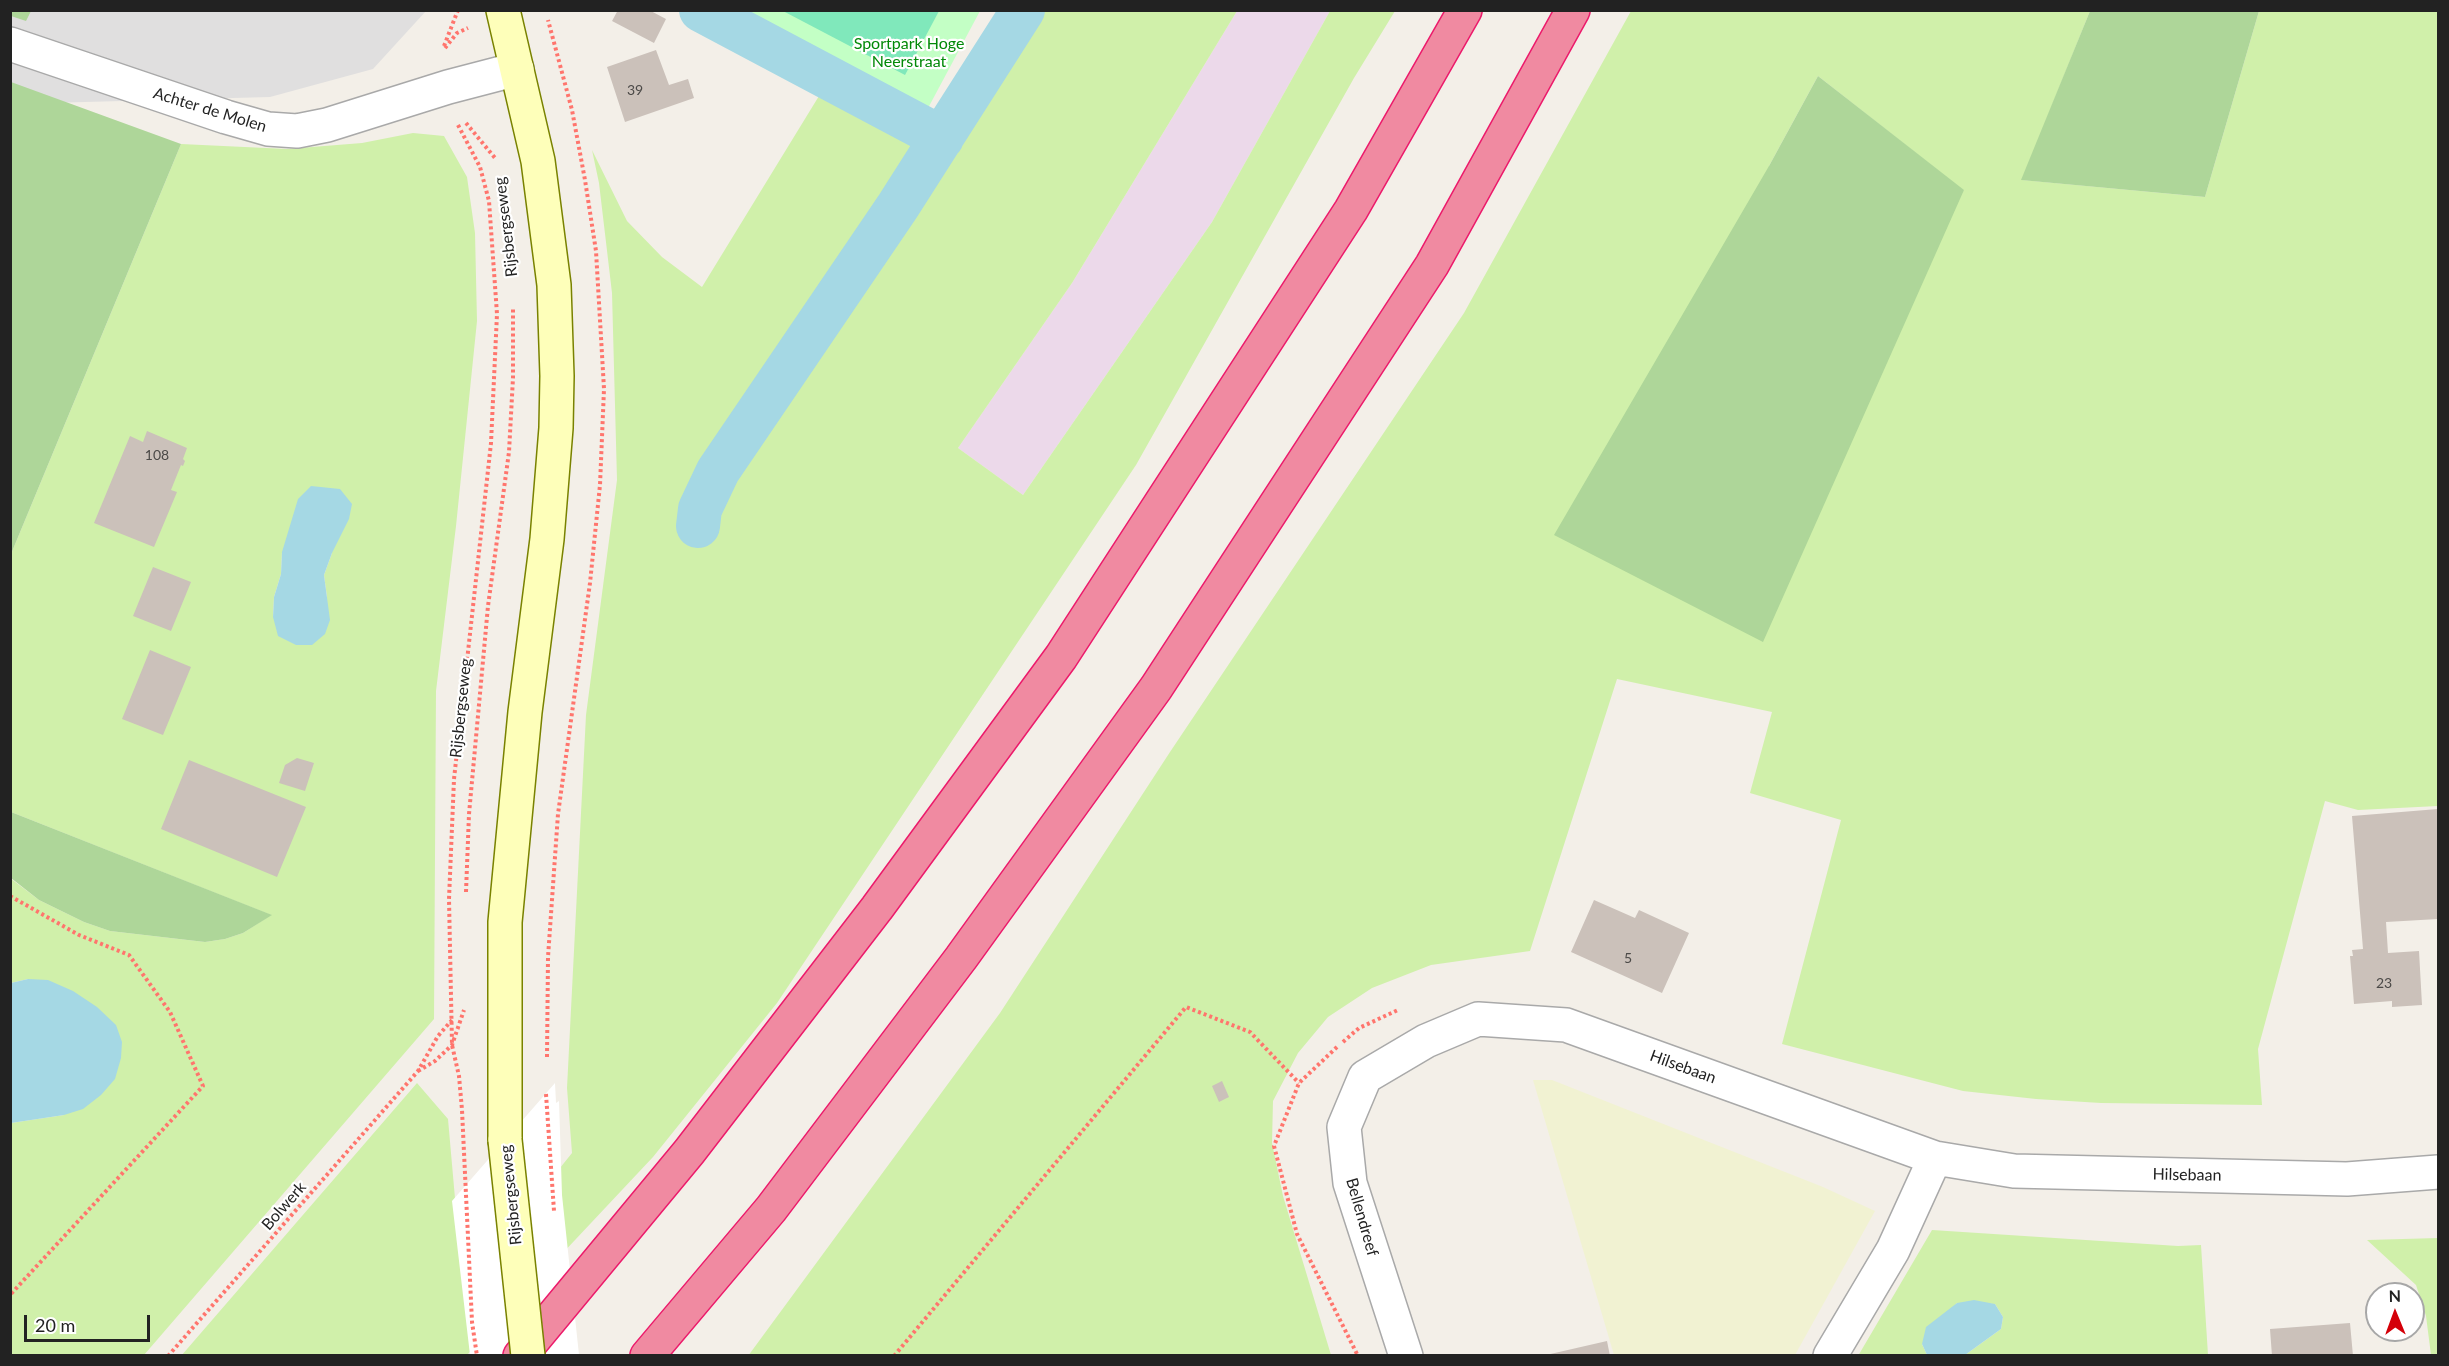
<!DOCTYPE html>
<style>
body{margin:0}
#map{position:relative;width:2449px;height:1366px;overflow:hidden;background:#f3efe8;font-family:Lato,sans-serif}
canvas{display:block}
.frame{position:absolute;inset:0;border:12px solid #222;pointer-events:none}
.north{position:absolute;left:2365px;top:1282px;width:60px;height:60px;box-sizing:border-box;background:#fff;border:2px solid #a7a7a7;border-radius:50%;rotate:359deg;font-size:16px;font-weight:700;line-height:24px;text-align:center;color:#222}
.north::after{content:'';display:block;margin:auto;width:21px;height:27px;background:#d40009;clip-path:polygon(50% 0,100% 100%,50% 72%,0 100%)}
.scale{position:absolute;left:24px;top:1315px;width:126px;height:27px;box-sizing:border-box;border:3px solid #222;border-top:0;padding-left:8px;font-size:18px;line-height:21px;white-space:nowrap;color:#222;-webkit-text-stroke:4px #fff;paint-order:stroke}
</style>
<div id="map">
<canvas width="2449" height="1366"></canvas>
<div class="frame"></div>
<div class="north">N</div>
<div class="scale">20 m</div>
</div>
<script>
const g = document.querySelector('canvas').getContext('2d');
g.lineJoin = 'round';
function paint(path, color) {
  g.fillStyle = color;
  g.fill(path, 'evenodd');
}
function poly(rows) {
  const path = new Path2D();
  for (const r of rows) {
    path.moveTo(r[0], r[1]);
    for (let i = 2; i < r.length; i += 2) path.lineTo(r[i], r[i + 1]);
  }
  return path;
}
function trace(path, color, width, dash) {
  g.strokeStyle = color;
  g.lineWidth = width;
  g.lineCap = dash ? 'butt' : 'round';
  g.setLineDash(dash || []);
  g.stroke(path);
}
function drawText(font, color, halo, rows, align = 'center') {
  g.font = font + ' Lato,sans-serif';
  g.lineWidth = 4.5;
  g.setLineDash([]);
  g.textBaseline = 'middle';
  g.strokeStyle = halo;
  g.fillStyle = color;
  for (const [text, x, y, turn = 0] of rows) {
    g.save();
    g.translate(x, y);
    g.rotate((+turn || 0) * Math.PI / 180);
    g.textAlign = isNaN(turn) ? turn : align;
    if (halo) g.strokeText(text, 0, 0);
    g.fillText(text, 0, 0);
    g.restore();
  }
}
paint(poly([
 [10,11,426,11,373,69,270,97,11,104]
]), '#e0dfdf');
paint(poly([
 [1237,11,1330,11,1212,222,1023,495,958,448,1072,283]
]), '#ecd9ea');
paint(poly([
 [1533,1080,1552,1080,1823,1187,1875,1211,1795,1355,1614,1355]
]), '#f1f2d2');
paint(poly([
 [1029,11,1237,11,1072,283,958,448,1023,495,1212,222,1330,11,1395,11,1354,78,1136,465,777,1003,653,1157,467,1355,181,1356,417,1083,448,1119,463,1289,572,1153,567,1088,586,715,617,480,612,293,599,183,592,150,627,221,662,257,702,287,830,78,954,145],
 [1631,11,2090,11,2022,180,2205,197,2259,11,2438,11,2438,806,2358,810,2325,801,2258,1049,2262,1105,2101,1103,2036,1099,1963,1091,1782,1044,1841,820,1750,793,1772,712,1617,679,1530,951,1431,965,1372,988,1328,1017,1298,1053,1273,1101,1272,1143,1283,1196,1331,1355,748,1356,1000,1013,1170,752,1464,313],
 [1818,76,1964,191,1769,166],
 [413,133,444,136,467,177,475,233,477,321,456,526,436,691,434,1019,144,1355,11,1355,11,1123,64,1115,28,979,11,983,10,878,39,900,84,922,110,931,205,942,225,939,243,933,271,915,11,812,11,554,181,144,287,149,362,143],
 [282,552,332,553,324,575,327,597,273,617,274,597,281,574],
 [1932,1230,2178,1246,2201,1245,2208,1355,1965,1355,2001,1329,2003,1317,1995,1304,1957,1303,1922,1344,1927,1355,1858,1356],
 [2438,1238,2438,1355,2431,1355,2426,1316,2416,1285,2367,1240]
]), '#d0f0aa');
paint(poly([
 [10,11,11,10,31,11,26,21,11,16],
 [2090,11,2259,11,2205,197,2021,180],
 [1818,76,1964,190,1763,642,1554,535,1769,166],
 [11,82,181,144,11,554,10,82],
 [10,812,11,812,272,915,243,933,225,939,205,942,110,931,84,922,39,900,11,878]
]), '#aed699');
paint(poly([
 [738,11,980,11,927,110]
]), '#c3ffc5');
paint(poly([
 [783,11,939,11,905,75]
]), '#80e8bb');
paint(poly([
 [311,486,340,489,352,504,349,519,332,553,324,575,330,620,325,634,312,645,296,645,278,636,273,617,274,597,281,574,282,552,298,499],
 [28,979,48,980,73,991,97,1007,116,1025,122,1042,121,1058,115,1079,101,1095,83,1109,64,1115,11,1123,11,983],
 [1974,1300,1995,1304,2003,1317,2001,1329,1965,1355,1927,1355,1922,1344,1926,1327,1957,1303]
]), '#a5d8e4');
paint(poly([
 [555,1083,556,1103,559,1101,562,1195,579,1355,470,1355,452,1201]
]), '#fff');
trace(poly([
 [701,10,942,138],
 [698,526,700,509,718,471,898,206,1023,10]
]), '#a5d8e4', 44);
paint(poly([
 [618,10,649,10,666,19,654,43,612,21],
 [656,50,669,85,688,79,694,98,625,122,607,67],
 [147,431,187,448,183,459,185,461,183,466,181,465,171,490,177,492,154,547,94,523,130,436,143,442],
 [153,567,191,582,171,631,133,616],
 [150,650,191,667,163,735,122,719],
 [297,758,314,763,305,791,279,783,285,765],
 [189,760,306,807,277,877,161,829],
 [2438,809,2438,919,2386,922,2388,953,2419,951,2422,1005,2392,1007,2392,1001,2354,1004,2350,956,2353,956,2352,950,2363,949,2352,816],
 [1594,900,1635,918,1639,910,1689,933,1662,993,1571,952],
 [1222,1081,1229,1097,1219,1102,1212,1086],
 [2350,1323,2353,1356,2272,1356,2270,1329],
 [1607,1341,1610,1356,1546,1356,1546,1355]
]), '#cbc1ba');
const minor = poly([
 [10,44,226,117,268,129,297,131,327,125,448,87,517,69],
 [1406,1356,1350,1183,1344,1127,1365,1077,1426,1041,1478,1019,1566,1025,1935,1158,2014,1171,2347,1179,2438,1172],
 [1830,1356,1893,1250,1935,1158]
]);
const secondary = poly([
 [503,10,538,161,554,285,557,376,556,428,547,539,525,712,505,922,505,1140]
]);
const motorway = poly([
 [520,1356,689,1152,877,908,1061,657,1351,210,1465,10],
 [647,1356,771,1209,961,958,1156,688,1432,265,1573,10]
]);
trace(minor, '#a9a9a9', 36);
trace(secondary, '#798200', 36);
trace(motorway, '#ec1a6b', 36);
trace(poly([
 [444,46,458,10],
 [445,48,457,33,468,28],
 [466,123,495,158],
 [458,125,480,167,489,201,497,314,491,443,454,779,449,899,452,1045,459,1076,462,1110,472,1322,477,1356],
 [466,892,469,814,488,606,509,452,513,378,513,308],
 [10,896,79,935,129,955,170,1012,203,1086,10,1295],
 [1343,1042,1359,1028,1398,1010],
 [1337,1047,1299,1083,1274,1146,1297,1234,1358,1356],
 [547,1057,548,957,558,814,590,583,600,485,604,389,596,251,585,180,572,110,548,20],
 [418,1071,435,1061,452,1045,464,1010],
 [168,1356,418,1071,438,1036,452,1020],
 [894,1356,1186,1007,1250,1032,1299,1083]
]), '#ff756d', 4, [3, 3]);
trace(minor, '#fff', 33);
trace(secondary, '#feffba', 33);
trace(motorway, '#f08aa1', 33);
const secondaryBridge = poly([
 [505,1140,528,1356]
]);
trace(secondaryBridge, '#798200', 36, []);
trace(poly([
 [546,1094,554,1211]
]), '#ff756d', 4, [3, 3]);
trace(secondaryBridge, '#feffba', 33);
drawText('14px', '#4c4a48', null, [
 ["39",635,90],
 ["108",157,455],
 ["5",1628,958],
 ["23",2384,983]
]);
drawText('16px', '#028908', '#fff', [
 ["Sportpark Hoge",909,44],
 ["Neerstraat",909,62]
]);
drawText('16px', '#222', '#fff', [
 ["Achter de Molen",210,110,17],
 ["Rijsbergseweg",506,227,-97],
 ["Rijsbergseweg",461,708,-84],
 ["Hilsebaan",1683,1067,20],
 ["Hilsebaan",2187,1175,1],
 ["Rijsbergseweg",511,1195,-96],
 ["Bolwerk",284,1206,-49],
 ["Bellendreef",1362,1217,74]
]);
</script>
